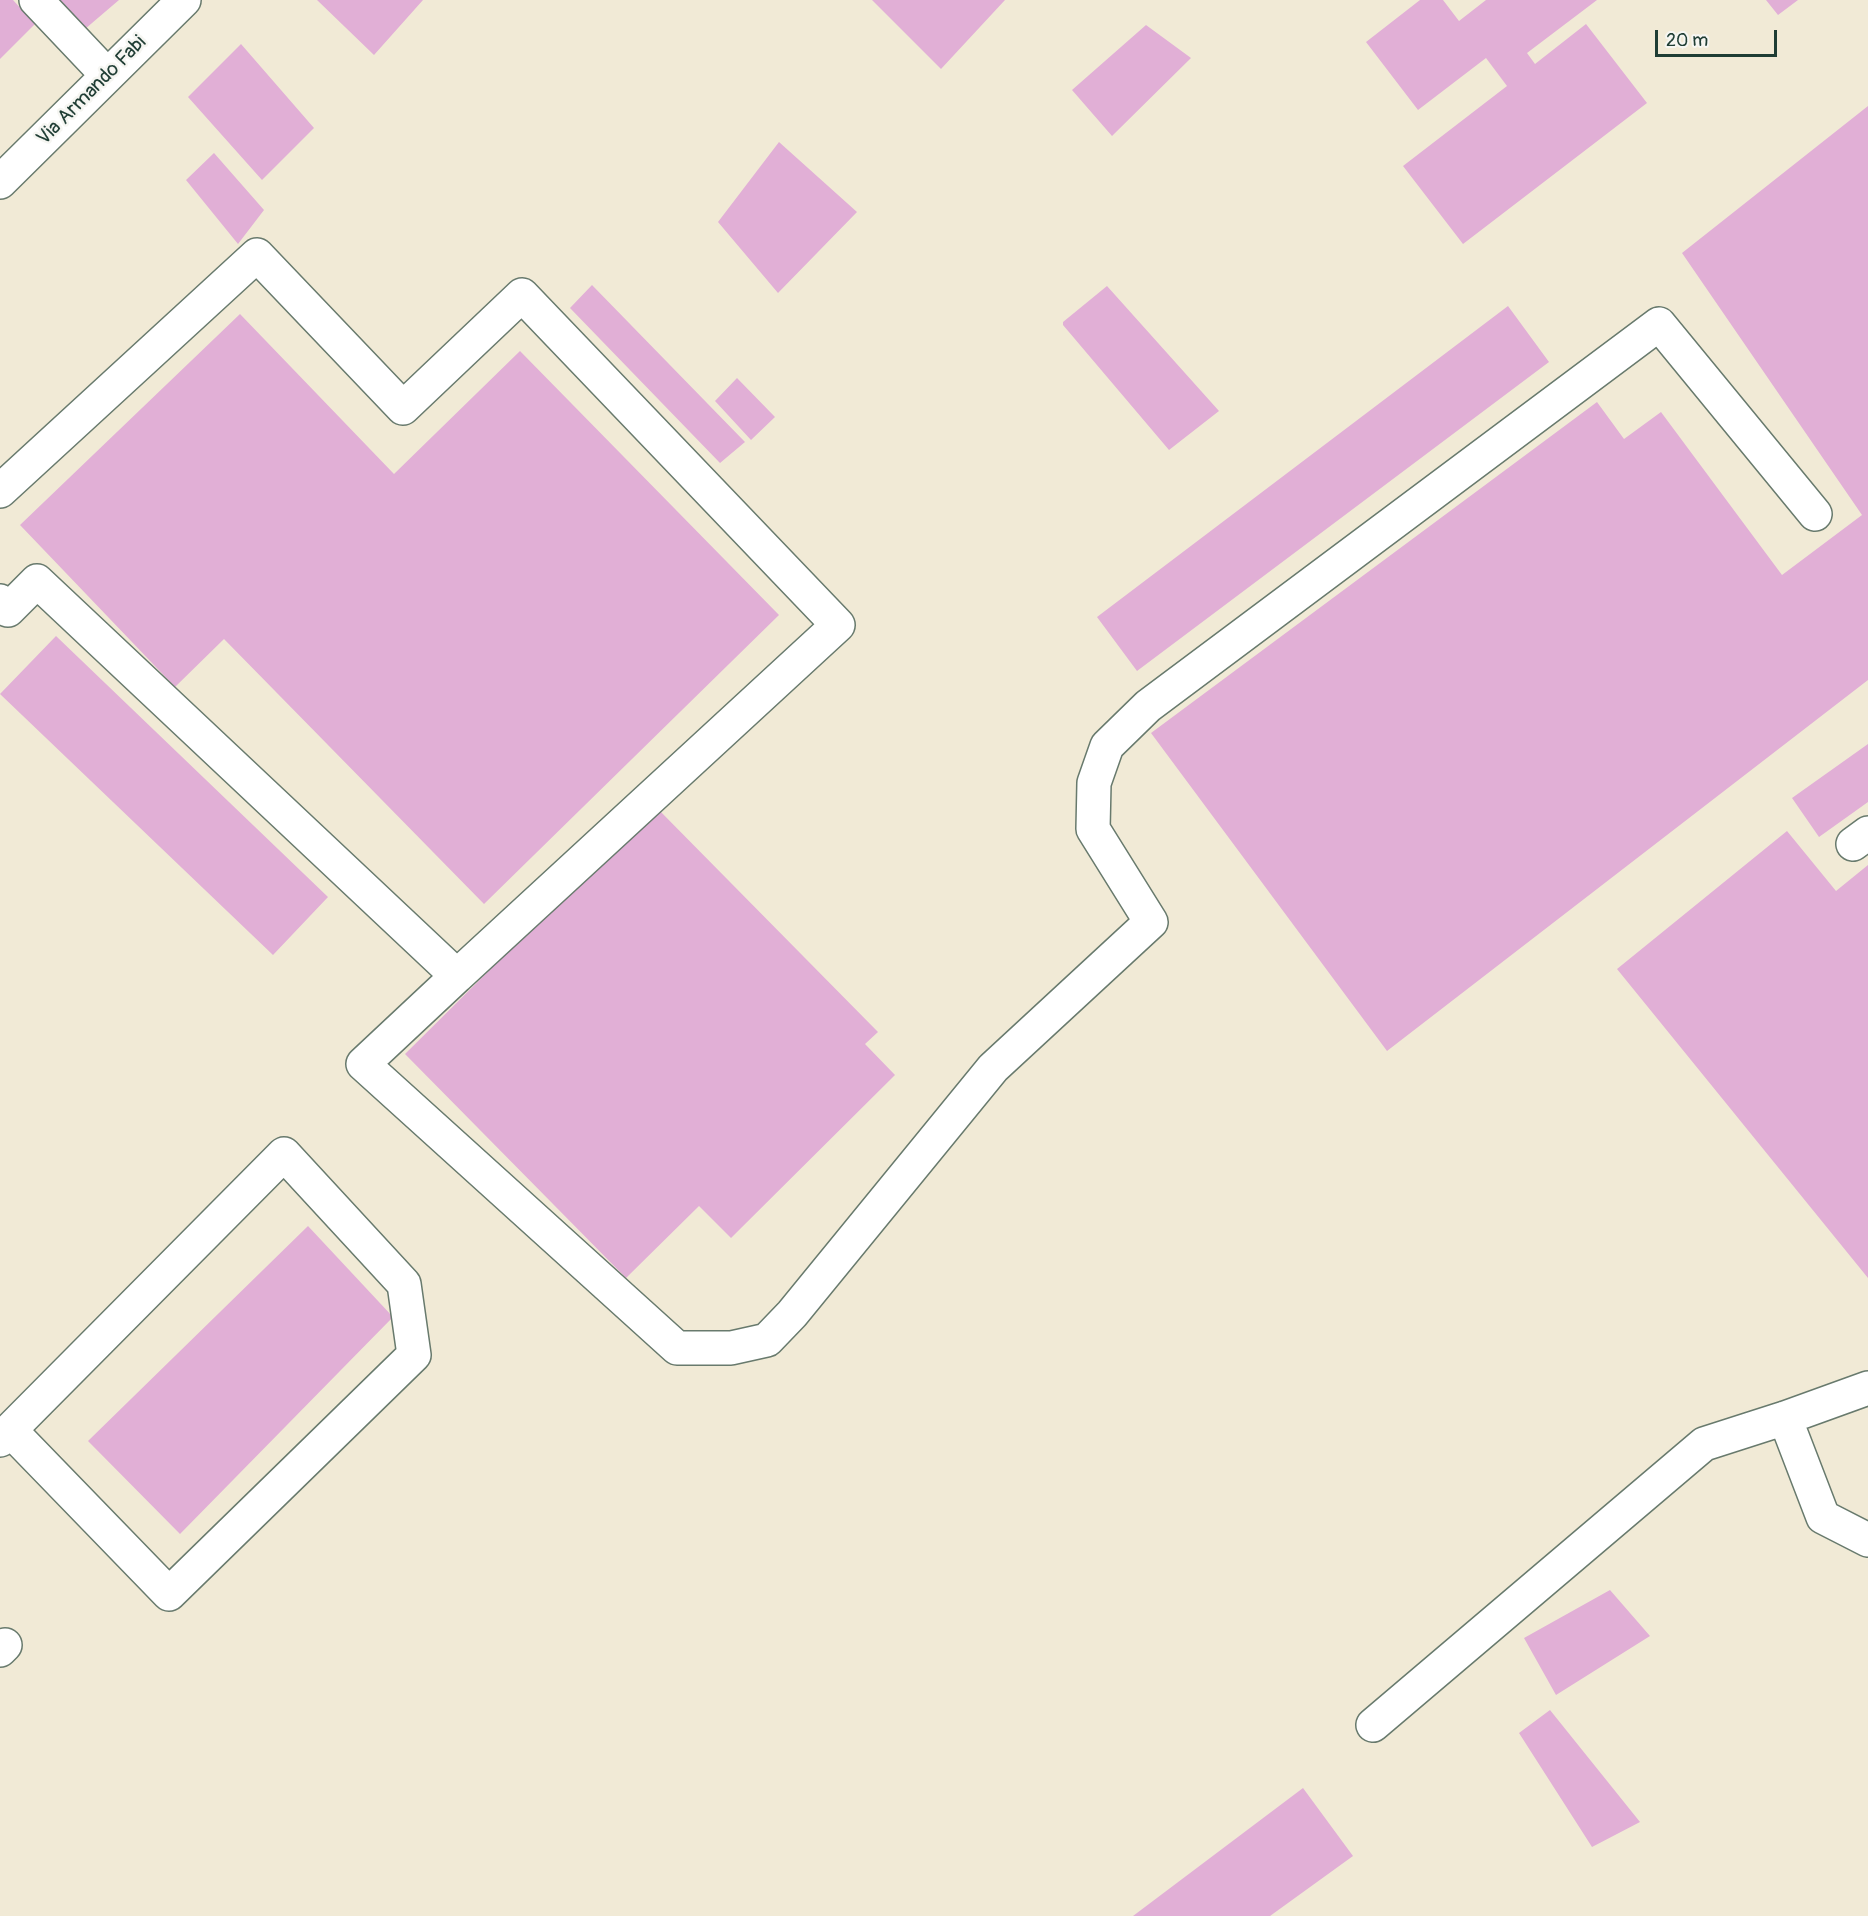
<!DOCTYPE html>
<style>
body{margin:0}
#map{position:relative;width:1868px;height:1916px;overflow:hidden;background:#f1ead6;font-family:Pangolin,sans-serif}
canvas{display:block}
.scale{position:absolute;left:1655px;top:30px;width:122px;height:27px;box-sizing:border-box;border:3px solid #1f3d34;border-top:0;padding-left:8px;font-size:18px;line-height:21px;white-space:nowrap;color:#1f3d34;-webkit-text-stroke:4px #f6f6f2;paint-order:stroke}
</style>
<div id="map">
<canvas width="1868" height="1916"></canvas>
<div class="scale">20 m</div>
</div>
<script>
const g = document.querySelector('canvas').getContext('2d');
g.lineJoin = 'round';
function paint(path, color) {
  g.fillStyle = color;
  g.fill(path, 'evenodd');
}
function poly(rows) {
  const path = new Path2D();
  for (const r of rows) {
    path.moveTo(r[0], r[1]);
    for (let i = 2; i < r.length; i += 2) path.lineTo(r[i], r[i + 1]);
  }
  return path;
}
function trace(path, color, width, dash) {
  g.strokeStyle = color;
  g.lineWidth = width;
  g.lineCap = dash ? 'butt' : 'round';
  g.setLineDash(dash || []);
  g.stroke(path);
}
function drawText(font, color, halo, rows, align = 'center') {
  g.font = font + ' Pangolin,sans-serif';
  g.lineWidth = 5;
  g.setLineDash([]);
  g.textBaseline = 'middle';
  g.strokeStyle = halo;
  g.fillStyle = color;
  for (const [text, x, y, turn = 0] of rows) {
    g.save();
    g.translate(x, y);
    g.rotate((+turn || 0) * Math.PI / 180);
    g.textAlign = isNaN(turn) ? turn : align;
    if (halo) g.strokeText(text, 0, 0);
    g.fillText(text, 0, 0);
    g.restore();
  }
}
paint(poly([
 [0,0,13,0,35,24,0,59],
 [59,0,119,0,85,29],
 [317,0,423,0,374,55],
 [872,0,1005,0,941,69],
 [1420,0,1443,0,1459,21,1486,0,1597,0,1527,53,1535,64,1586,24,1647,103,1463,244,1403,166,1507,86,1486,58,1418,110,1366,42],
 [1766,0,1798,0,1778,15],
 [1146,25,1191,58,1112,136,1072,90],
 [241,44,314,128,262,180,188,97],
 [1868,106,1868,680,1387,1051,1151,733,1597,402,1624,439,1661,412,1782,575,1862,515,1682,253],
 [779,142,857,212,778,293,718,222],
 [214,153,264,210,238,244,186,180],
 [592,285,745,442,720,463,570,308],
 [1107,286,1219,411,1169,450,1063,325,1063,322],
 [1508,306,1549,362,1137,671,1097,617],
 [240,314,394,474,520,351,779,615,484,904,224,639,175,687,20,525],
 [737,378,775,417,751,440,715,401],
 [56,636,328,897,273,955,0,694],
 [1868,744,1868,802,1819,837,1792,798],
 [655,806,878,1032,865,1044,895,1075,731,1238,699,1206,626,1278,405,1054],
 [1787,831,1836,891,1868,865,1868,1278,1617,969],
 [308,1226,393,1317,180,1534,88,1441],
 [1610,1590,1650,1636,1556,1695,1524,1638],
 [1550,1710,1640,1822,1592,1847,1519,1733],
 [1303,1788,1353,1856,1270,1916,1133,1916]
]), '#e1afd6');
const minor = poly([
 [36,0,107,75],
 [0,182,184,0],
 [0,491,257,255,403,408,522,295,838,625,457,976,37,581,8,610,0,601],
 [1853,844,1868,833],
 [457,976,363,1064,677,1348,731,1348,767,1340,792,1314,993,1068,1151,922,1093,829,1094,783,1107,746,1148,706,1659,324,1815,514],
 [1785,1418,1823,1517,1868,1540],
 [0,1440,284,1154,404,1284,414,1355,169,1594,10,1430],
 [0,1650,5,1645],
 [1373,1725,1704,1444,1785,1418,1868,1388]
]);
trace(minor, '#687a6d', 36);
trace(minor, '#fff', 33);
drawText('20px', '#1f3d34', '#f6f6f2', [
 ["Via Armando Fabi",92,91,-45]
]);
</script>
